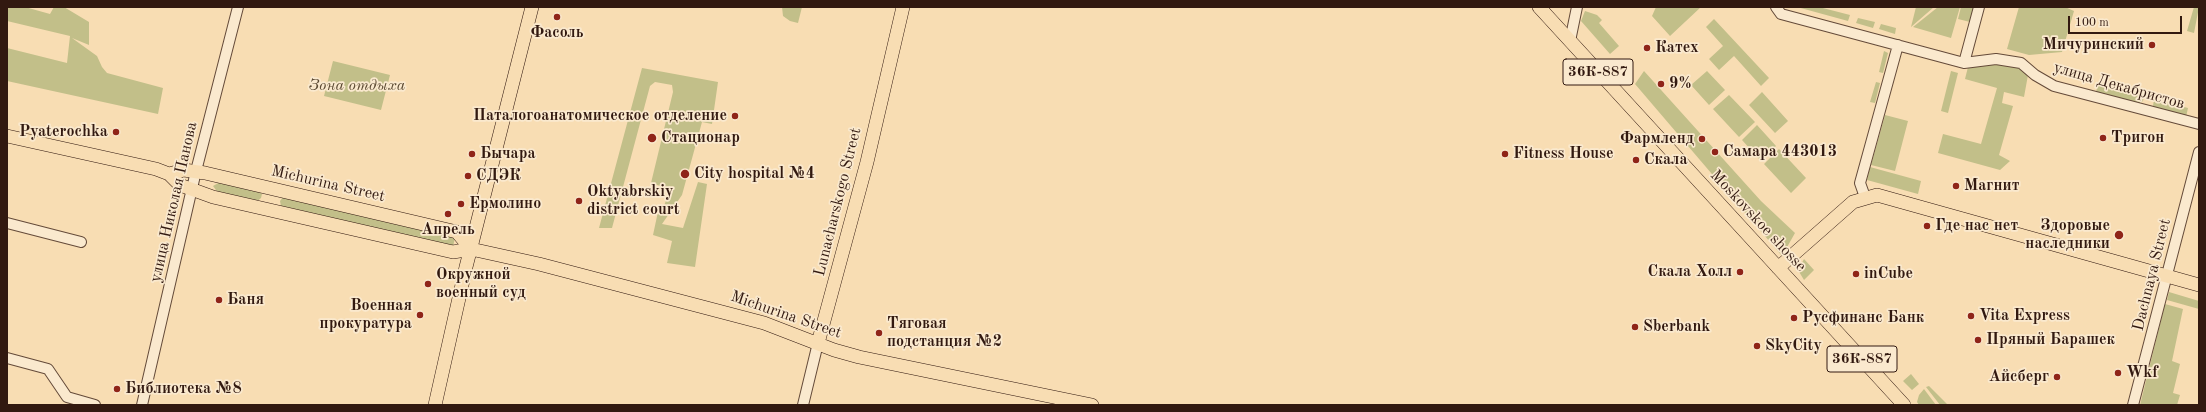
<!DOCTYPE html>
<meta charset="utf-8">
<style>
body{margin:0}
#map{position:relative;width:2206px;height:412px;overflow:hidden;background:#f8ddb3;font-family:"Old Standard TT",serif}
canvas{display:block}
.frame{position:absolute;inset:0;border:8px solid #321910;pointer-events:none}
.scale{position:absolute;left:2068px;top:16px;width:114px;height:18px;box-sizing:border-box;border:2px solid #321910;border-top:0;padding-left:5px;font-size:12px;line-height:14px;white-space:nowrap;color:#321910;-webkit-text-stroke:3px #fae9ce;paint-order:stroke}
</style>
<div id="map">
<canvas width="2206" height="412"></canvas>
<div class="frame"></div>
<div class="scale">100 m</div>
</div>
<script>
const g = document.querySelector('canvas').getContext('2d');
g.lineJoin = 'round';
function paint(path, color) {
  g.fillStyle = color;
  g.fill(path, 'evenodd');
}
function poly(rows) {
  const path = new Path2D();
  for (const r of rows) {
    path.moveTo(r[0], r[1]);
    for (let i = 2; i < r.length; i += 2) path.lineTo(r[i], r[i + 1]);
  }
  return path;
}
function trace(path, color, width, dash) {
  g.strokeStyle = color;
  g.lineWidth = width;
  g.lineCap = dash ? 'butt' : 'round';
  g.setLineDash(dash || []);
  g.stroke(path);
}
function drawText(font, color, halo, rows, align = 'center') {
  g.font = font + ' "Old Standard TT",serif';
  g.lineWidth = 3.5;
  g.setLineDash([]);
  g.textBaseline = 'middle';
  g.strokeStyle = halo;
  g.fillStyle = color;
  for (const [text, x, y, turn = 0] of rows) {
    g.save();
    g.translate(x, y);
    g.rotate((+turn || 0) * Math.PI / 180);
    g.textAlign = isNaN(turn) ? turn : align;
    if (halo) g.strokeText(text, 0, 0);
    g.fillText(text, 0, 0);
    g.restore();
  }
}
paint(poly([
 [7,7,25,7,50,14,54,7,64,7,89,22,89,45,72,38,97,56,102,67,107,73,163,88,158,114,7,81,7,48,67,63,70,36,7,21],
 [782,7,802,7,798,23,790,21,783,16],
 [1656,7,1701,7,1670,36,1652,16],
 [1797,7,1819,7,1850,15,1848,21],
 [1916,7,1934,7,1911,27],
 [1938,7,1960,7,1951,38,1913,27],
 [1961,7,1974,7,1970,22,1958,19],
 [2019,7,2065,7,2074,11,2062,52,2029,55,2007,49],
 [2194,7,2199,7,2194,33,2187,31],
 [1585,11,1597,15,1602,20,1599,23,1619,46,1610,54,1581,21],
 [1858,18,1875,22,1873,28,1856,23],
 [1714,19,1769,78,1761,86,1734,56,1719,70,1709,59,1723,46,1706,27],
 [1881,24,1896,28,1895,34,1879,29],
 [1884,51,1888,53,1883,73,1879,72],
 [333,61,390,75,381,110,324,96],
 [1995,63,2019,66,2028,75,2024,97,2004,92,2002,103,2013,106,1999,155,2010,161,2000,170,1938,153,1943,134,1981,144,1997,88,1965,79,1968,67],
 [642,68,718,82,712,124,702,122,682,195,662,224,683,228,698,182,707,184,695,267,667,263,672,241,653,235,659,207,664,206,670,189,651,183,673,92,672,85,655,82,650,86,612,228,599,228],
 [1644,71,1761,201,1795,233,1782,256,1635,84],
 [1707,71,1725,90,1709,105,1691,85],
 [1951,71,1958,73,1948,113,1941,111],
 [1876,82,1880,83,1875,103,1870,102],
 [2098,84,2144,96,2143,101,2138,104,2096,92],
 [1762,92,1788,121,1775,133,1749,105],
 [1729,95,1755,122,1739,137,1713,109],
 [2154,99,2188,108,2186,117,2157,109,2153,106],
 [1885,115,1908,121,1895,171,1871,165],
 [1757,125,1776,146,1760,160,1742,140],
 [1779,149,1806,178,1791,193,1764,164],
 [1870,167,1921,181,1918,194,1867,180],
 [220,182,258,191,262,194,261,198,255,203,219,194,213,186],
 [283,197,455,237,453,247,281,206,280,201],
 [1804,259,1814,270,1804,280,1798,270],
 [2169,292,2199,301,2199,309,2167,300],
 [2165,304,2183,309,2172,361,2180,364,2173,393,2180,395,2177,405,2140,405],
 [1911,374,1919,384,1912,390,1903,381],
 [1929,386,1948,405,1940,405,1926,387],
 [1924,389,1936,405,1919,405,1917,402,1919,395]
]), '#c2bf89');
const minor = poly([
 [1776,7,1781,14,1964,63,1996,59,2021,63,2035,75,2054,86,2199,124],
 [1570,41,1577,7],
 [1964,63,1979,7],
 [1865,197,1860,183,1898,45],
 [7,223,81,242],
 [7,358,48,369,67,397,95,405],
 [142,405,196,171,238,7],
 [803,405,818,343],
 [2133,405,2199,152]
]);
const major = poly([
 [1539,7,1904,405],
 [7,136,156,169,169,174,180,185,213,197,453,252,471,249,539,264,764,323,834,350,859,357,1092,405],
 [169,174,184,170,205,173,457,232,471,249],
 [1778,268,1853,202,1877,195,2199,285],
 [818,343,867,162,903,7],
 [435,405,466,267,532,7]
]);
trace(minor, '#644a39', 12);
trace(major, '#321910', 14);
trace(minor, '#fae9ce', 10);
trace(major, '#f8ddb3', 13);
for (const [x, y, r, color] of [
 [557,17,4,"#8f2418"],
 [2152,45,4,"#8f2418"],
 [1647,48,4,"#8f2418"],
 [1661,84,4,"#8f2418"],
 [735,116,4,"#8f2418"],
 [116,132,4,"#8f2418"],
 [652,138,5,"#8f2418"],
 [2103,138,4,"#8f2418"],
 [1702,139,4,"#8f2418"],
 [1715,152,4,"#8f2418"],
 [472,154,4,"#8f2418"],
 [1505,154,4,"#8f2418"],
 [1636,160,4,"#8f2418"],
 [685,174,5,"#8f2418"],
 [468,176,4,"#8f2418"],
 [1956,186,4,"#8f2418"],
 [579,201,4,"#8f2418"],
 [461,204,4,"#8f2418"],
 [448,214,4,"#8f2418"],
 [1927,226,4,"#8f2418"],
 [2119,235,5,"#8f2418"],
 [1740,272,4,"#8f2418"],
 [1856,274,4,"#8f2418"],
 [428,284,4,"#8f2418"],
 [219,300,4,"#8f2418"],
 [420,315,4,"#8f2418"],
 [1971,316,4,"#8f2418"],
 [1794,318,4,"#8f2418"],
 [1635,327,4,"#8f2418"],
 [879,333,4,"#8f2418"],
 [1978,340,4,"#8f2418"],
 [1757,346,4,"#8f2418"],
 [2118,373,4,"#8f2418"],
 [2057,377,4,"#8f2418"],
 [117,389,4,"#8f2418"]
]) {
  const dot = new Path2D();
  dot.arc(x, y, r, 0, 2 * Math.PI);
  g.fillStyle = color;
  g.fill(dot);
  trace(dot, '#fae9ce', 1.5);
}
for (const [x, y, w] of [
 [1598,72,70],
 [1862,359,70]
]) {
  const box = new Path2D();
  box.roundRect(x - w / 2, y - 13, w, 26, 3);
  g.fillStyle = '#fae9ce';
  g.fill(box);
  trace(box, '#321910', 1);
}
drawText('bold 15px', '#321910', null, [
 ["36К-887",1598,72],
 ["36К-887",1862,359]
]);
drawText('bold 16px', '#321910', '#fae9ce', [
 ["Фасоль",557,33,"center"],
 ["Мичуринский",2144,45,"right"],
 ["Катех",1655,48],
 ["9%",1669,84],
 ["Паталогоанатомическое отделение",727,116,"right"],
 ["Pyaterochka",108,132,"right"],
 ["Стационар",661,138],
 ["Тригон",2111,138],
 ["Фармленд",1694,139,"right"],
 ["Самара 443013",1723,152],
 ["Бычара",480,154],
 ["Fitness House",1513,154],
 ["Скала",1644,160],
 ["City hospital №4",694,174],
 ["СДЭК",476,176],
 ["Магнит",1964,186],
 ["Oktyabrskiy",587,192],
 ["district court",587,210],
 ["Ермолино",469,204],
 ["Где нас нет",1935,226],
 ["Здоровые",2110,226,"right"],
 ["наследники",2110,244,"right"],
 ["Апрель",448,230,"center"],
 ["Скала Холл",1732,272,"right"],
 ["inCube",1864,274],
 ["Окружной",436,275],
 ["военный суд",436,293],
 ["Баня",227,300],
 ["Военная",412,306,"right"],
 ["прокуратура",412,324,"right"],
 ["Vita Express",1979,316],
 ["Русфинанс Банк",1802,318],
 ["Тяговая",887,324],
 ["подстанция №2",887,342],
 ["Sberbank",1643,327],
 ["Пряный Барашек",1986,340],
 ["SkyCity",1765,346],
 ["Wkf",2126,373],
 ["Айсберг",2049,377,"right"],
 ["Библиотека №8",125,389]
], 'left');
drawText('italic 16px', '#5d4b34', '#fae9ce', [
 ["Зона отдыха",357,86]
]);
drawText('16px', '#321910', '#fae9ce', [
 ["улица Декабристов",2119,86,16],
 ["Michurina Street",328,184,13],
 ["улица Николая Панова",174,202,-77],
 ["Lunacharskogo Street",838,202,-76],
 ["Moskovskoe shosse",1758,221,47],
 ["Dachnaya Street",2152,275,-76],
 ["Michurina Street",786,315,19]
]);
</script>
